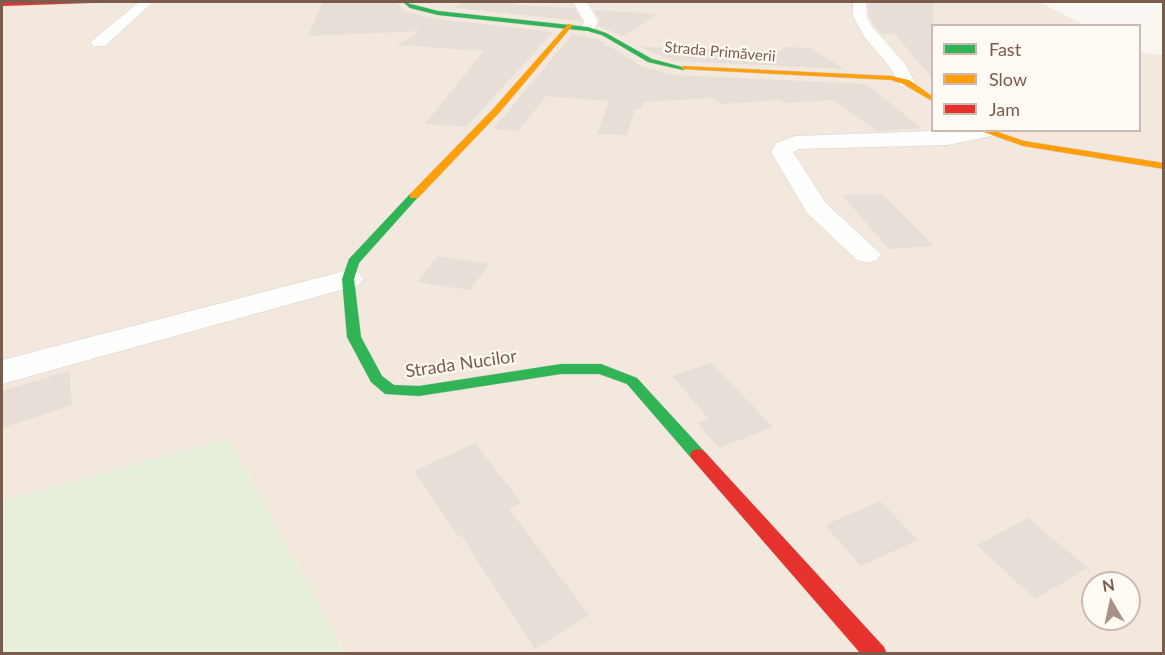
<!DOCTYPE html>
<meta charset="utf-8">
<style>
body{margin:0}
#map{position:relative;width:1165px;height:655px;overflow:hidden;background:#f9f5f0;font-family:Lato,sans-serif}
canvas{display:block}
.frame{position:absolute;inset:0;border:3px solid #7a5c4d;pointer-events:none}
.legend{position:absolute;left:931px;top:24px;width:210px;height:108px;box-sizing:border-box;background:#fffaf3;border:2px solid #cabbb1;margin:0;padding:8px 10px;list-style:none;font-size:18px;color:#7a5c4d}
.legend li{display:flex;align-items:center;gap:12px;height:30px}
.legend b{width:30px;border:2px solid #cabbb1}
.north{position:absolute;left:1081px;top:571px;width:60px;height:60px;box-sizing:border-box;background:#fffaf3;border:2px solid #cabbb1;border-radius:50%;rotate:351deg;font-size:16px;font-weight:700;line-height:24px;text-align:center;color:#7a5c4d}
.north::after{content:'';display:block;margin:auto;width:21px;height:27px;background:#a69286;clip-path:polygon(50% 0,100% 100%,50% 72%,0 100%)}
</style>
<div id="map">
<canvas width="1165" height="655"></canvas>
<div class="frame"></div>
<ul class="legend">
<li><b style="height:8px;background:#30b455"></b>Fast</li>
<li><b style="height:8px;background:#ff9f0a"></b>Slow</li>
<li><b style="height:8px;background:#e5322d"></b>Jam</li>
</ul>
<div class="north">N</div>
</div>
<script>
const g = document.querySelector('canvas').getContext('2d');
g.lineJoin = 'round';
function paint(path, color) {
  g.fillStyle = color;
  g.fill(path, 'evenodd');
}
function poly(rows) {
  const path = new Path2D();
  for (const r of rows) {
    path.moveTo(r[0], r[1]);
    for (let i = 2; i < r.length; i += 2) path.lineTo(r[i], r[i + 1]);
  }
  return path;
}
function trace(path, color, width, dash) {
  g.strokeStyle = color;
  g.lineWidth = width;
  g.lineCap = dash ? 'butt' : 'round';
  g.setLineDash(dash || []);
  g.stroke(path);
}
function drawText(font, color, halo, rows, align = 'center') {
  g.font = font + ' Lato,sans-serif';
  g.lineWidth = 4.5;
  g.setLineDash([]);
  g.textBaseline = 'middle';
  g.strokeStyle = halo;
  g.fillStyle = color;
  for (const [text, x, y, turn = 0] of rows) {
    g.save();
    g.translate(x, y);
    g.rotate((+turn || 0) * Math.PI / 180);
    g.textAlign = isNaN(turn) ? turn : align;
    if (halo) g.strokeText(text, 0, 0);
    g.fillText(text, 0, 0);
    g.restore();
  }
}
paint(poly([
 [2,2,1039,2,1084,25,932,26,932,130,1140,130,1140,52,1163,55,1163,653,345,653,228,439,2,501],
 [1093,583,1129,583,1129,619,1093,619]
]), '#f2e8de');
paint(poly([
 [228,439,345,653,2,653,2,501]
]), '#e7f0db');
paint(poly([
 [323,2,396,2,406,12,438,19,553,32,466,127,425,124,484,51,398,45,420,31,308,36],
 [514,2,514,5,574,8,582,21,454,8,462,3],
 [868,2,933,2,933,79,895,34,882,34,873,24,869,15],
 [594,10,659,14,623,36,598,26,600,20],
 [573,34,598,39,606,44,601,46,609,46,643,67,674,75,866,84,921,128,877,131,833,100,784,103,780,100,721,104,714,98,643,102,641,109,635,109,627,135,597,134,609,101,546,96,518,131,493,129],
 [638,45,646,47,784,51,783,47,811,48,844,69,676,61,657,55],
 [882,194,934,246,889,249,842,195],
 [438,256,489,264,470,290,417,282],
 [711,363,773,427,719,448,698,423,709,419,672,376],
 [69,371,72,405,2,428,2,391],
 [475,443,521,502,509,509,589,615,535,649,461,535,458,536,414,471],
 [880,501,918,540,861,566,825,525],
 [1028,518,1088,568,1035,599,977,545]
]), '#e6ded7');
const street = poly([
 [139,2,153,2,105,46,93,46,91,43,93,40,139,2],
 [573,2,587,2,598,21,593,32,588,33,581,29,584,21,573,2],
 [853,2,866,2,867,16,871,25,906,65,915,82,912,86,900,86,890,67,865,38,853,16,853,2],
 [959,130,996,132,992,136,948,145,799,149,793,152,826,203,881,254,877,260,867,263,857,260,807,213,771,152,776,143,795,136,959,130],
 [348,270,359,273,363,279,359,285,2,384,2,360,348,270]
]);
const fast = poly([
 [403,2,438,11,588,27,606,33,652,59,686,68,683,70,648,62,602,35,587,31,438,15,410,8,403,2],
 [414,193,419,196,359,263,354,279,361,337,382,376,394,385,419,386,561,364,601,364,637,378,704,451,706,455,704,459,698,461,692,459,627,384,599,374,561,374,419,396,385,394,371,382,347,337,342,279,349,259,410,194,414,193]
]);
const slow = poly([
 [568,24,573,25,499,113,418,198,410,198,410,194,493,109,568,24],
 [683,66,891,76,909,80,932,96,932,101,903,84,891,80,681,69,683,66],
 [978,130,992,130,1024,141,1164,163,1164,169,1023,146,978,130]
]);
const jam = poly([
 [73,2,118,2,2,6,2,3,73,2],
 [698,449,704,451,884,647,887,654,861,654,692,459,690,455,692,451,698,449]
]);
trace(street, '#d7d1cb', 1);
trace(fast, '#d9d2cb', 1);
trace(slow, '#d9d2cb', 1);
trace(jam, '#d9d2cb', 1);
paint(street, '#fefefd');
paint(fast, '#30b455');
paint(slow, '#ff9f0a');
paint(jam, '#e5322d');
drawText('15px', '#7a5c4d', '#fffaf3', [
 ["Strada Primăverii",720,52,5]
]);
drawText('18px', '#7a5c4d', '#fffaf3', [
 ["Strada Nucilor",461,364,-8]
]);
</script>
